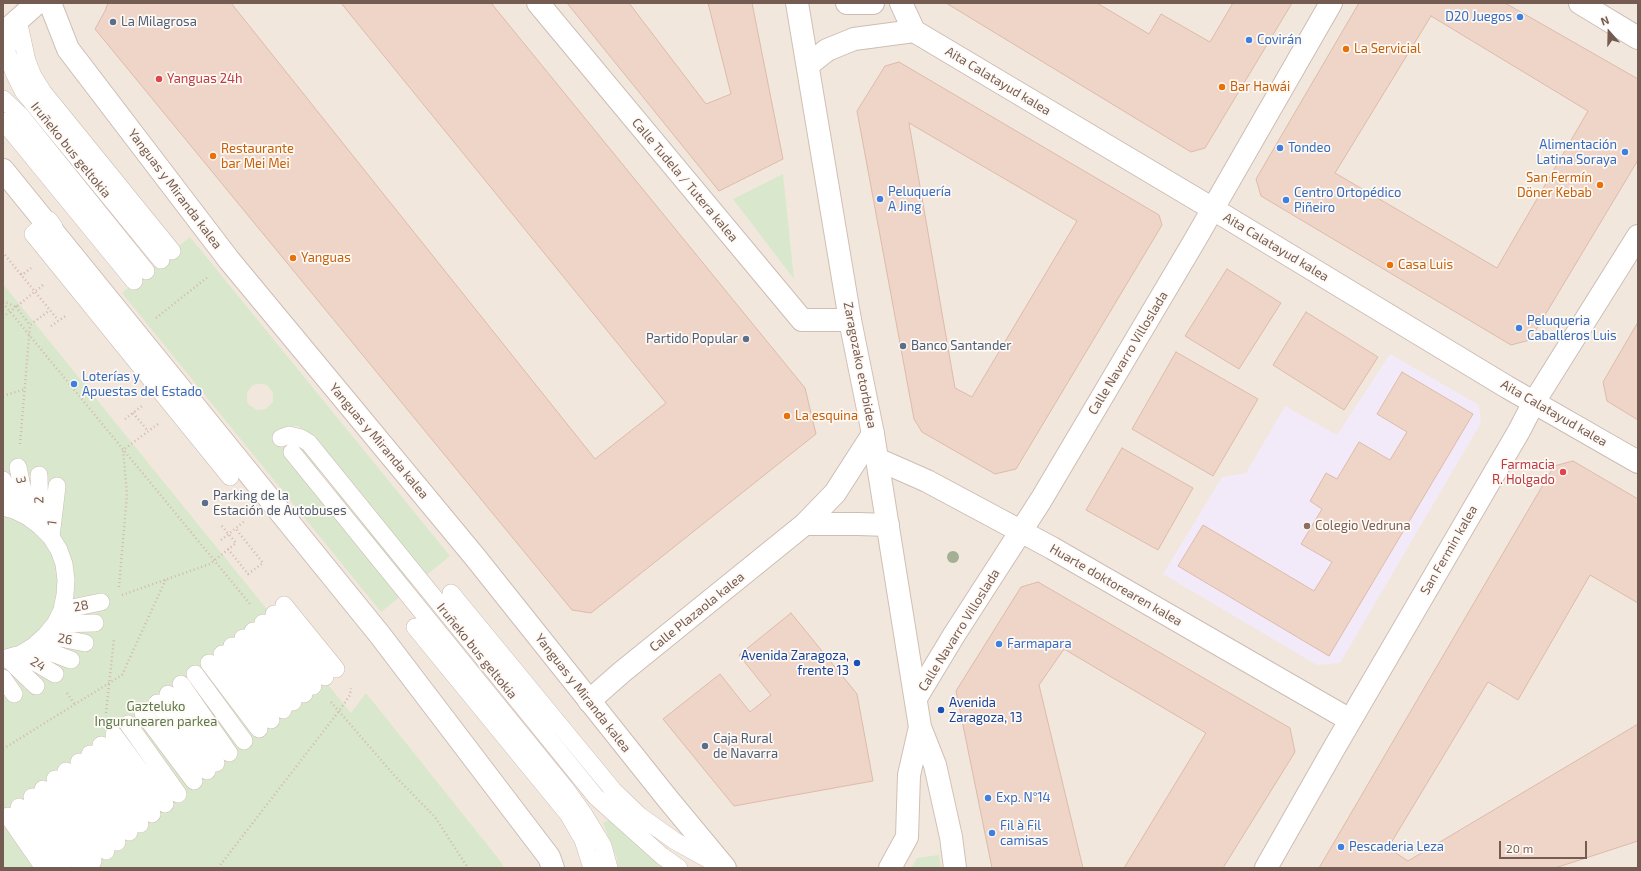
<!DOCTYPE html>
<meta charset="utf-8">
<style>
body{margin:0}
#map{position:relative;width:1641px;height:871px;overflow:hidden;background:#fbf5ee;font-family:"Exo 2",sans-serif}
canvas{display:block}
.frame{position:absolute;inset:0;border:4px solid #755c52;pointer-events:none}
.north{position:absolute;left:1589px;top:12px;width:40px;height:40px;-webkit-text-stroke:3px #fef9f4;paint-order:stroke;rotate:340deg;font-size:11px;font-weight:700;line-height:16px;text-align:center;color:#755c52}
.north::after{content:'';display:block;margin:auto;width:14px;height:18px;background:#755c52;clip-path:polygon(50% 0,100% 100%,50% 72%,0 100%)}
.scale{position:absolute;left:1499px;top:841px;width:88px;height:18px;box-sizing:border-box;border:2px solid #755c52;border-top:0;padding-left:5px;font-size:12px;line-height:14px;white-space:nowrap;color:#755c52;-webkit-text-stroke:3px #fef9f4;paint-order:stroke}
</style>
<div id="map">
<canvas width="1641" height="871"></canvas>
<div class="frame"></div>
<div class="north">N</div>
<div class="scale">20 m</div>
</div>
<script>
const g = document.querySelector('canvas').getContext('2d');
g.lineJoin = 'round';
function paint(path, color) {
  g.fillStyle = color;
  g.fill(path, 'evenodd');
}
function poly(rows) {
  const path = new Path2D();
  for (const r of rows) {
    path.moveTo(r[0], r[1]);
    for (let i = 2; i < r.length; i += 2) path.lineTo(r[i], r[i + 1]);
  }
  return path;
}
function trace(path, color, width, dash) {
  g.strokeStyle = color;
  g.lineWidth = width;
  g.lineCap = dash ? 'butt' : 'round';
  g.setLineDash(dash || []);
  g.stroke(path);
}
function drawText(font, color, halo, rows, align = 'center') {
  g.font = font + ' "Exo 2",sans-serif';
  g.lineWidth = 3.5;
  g.setLineDash([]);
  g.textBaseline = 'middle';
  g.strokeStyle = halo;
  g.fillStyle = color;
  for (const [text, x, y, turn = 0] of rows) {
    g.save();
    g.translate(x, y);
    g.rotate((+turn || 0) * Math.PI / 180);
    g.textAlign = isNaN(turn) ? turn : align;
    if (halo) g.strokeText(text, 0, 0);
    g.fillText(text, 0, 0);
    g.restore();
  }
}
paint(poly([
 [3,3,1638,3,1638,868,3,868]
]), '#f2e7dd');
paint(poly([
 [1390,354,1479,405,1481,423,1340,663,1317,665,1163,574,1222,477,1246,473,1285,406,1337,435]
]), '#f2eaf8');
paint(poly([
 [783,174,794,279,733,199],
 [190,237,450,556,381,612,122,293],
 [256,384,264,384,268,386,273,393,273,402,266,409,257,410,249,405,247,401,247,393,252,386],
 [294,426,298,426,305,431,304,448,301,451,287,451,281,444,286,428],
 [320,469,338,489,335,492,317,472],
 [3,284,351,713,366,693,501,862,504,868,3,868],
 [612,818,671,868,618,868,617,858,603,823],
 [939,855,941,868,911,868,917,858]
]), '#d9e8cd');
const building = poly([
 [108,3,231,3,595,459,666,403,341,3,491,3,805,388,816,434,591,613,572,610,95,29,105,11,108,3],
 [567,3,629,3,706,104,731,94,708,3,752,3,783,159,719,191,567,3],
 [946,3,1097,3,1149,34,1161,14,1210,42,1233,3,1292,3,1205,148,1191,152,946,3],
 [1359,3,1505,3,1638,79,1638,160,1530,340,1511,345,1261,196,1256,179,1359,3],
 [1431,16,1588,111,1497,268,1335,173,1431,16],
 [899,62,1159,215,1162,225,1016,469,995,474,922,432,914,419,857,111,885,66,899,62],
 [909,123,1077,221,972,397,955,388,909,123],
 [1227,269,1281,303,1239,369,1185,336,1227,269],
 [1306,312,1378,357,1344,410,1273,365,1306,312],
 [1638,322,1638,420,1607,401,1603,382,1638,322],
 [1176,352,1258,399,1213,476,1132,429,1176,352],
 [1402,372,1473,414,1329,656,1178,566,1203,525,1314,591,1332,562,1301,544,1322,509,1310,501,1326,473,1337,479,1359,442,1390,460,1407,432,1377,414,1402,372],
 [1122,448,1193,488,1158,550,1086,510,1122,448],
 [1573,461,1638,499,1638,603,1590,575,1518,700,1488,682,1388,848,1408,861,1638,724,1638,841,1555,868,1319,868,1554,466,1573,461],
 [1038,582,1290,728,1295,752,1223,868,1124,868,1206,733,1064,649,1039,685,1083,868,992,868,956,691,1021,587,1038,582],
 [791,613,857,694,873,781,734,806,663,719,720,674,750,712,771,695,739,655,791,613]
]);
paint(building, '#eed5c8');
trace(building, '#debbaa', 1);
const service = poly([
 [18,20,27,61,33,76,43,92,172,251],
 [9,28,7,52,14,73,23,91,161,260],
 [3,99,21,116,146,271],
 [3,121,134,281],
 [54,227,49,220,33,234,230,477],
 [281,438,289,435,301,438,309,443,596,797,662,856,679,868],
 [292,452,565,788,583,813,603,846,609,868],
 [18,467,28,517],
 [39,475,40,526],
 [3,480,14,510],
 [3,507,14,510,28,517,40,526,51,537,59,550,64,564,66,580,65,595,62,610,55,624,46,635,34,646,21,654,3,659],
 [51,537,57,486],
 [451,593,613,790,640,816,675,841,720,866],
 [284,605,336,669],
 [62,610,101,602],
 [274,614,325,677],
 [263,623,313,686],
 [55,624,95,623],
 [415,627,568,814,583,840,592,868],
 [253,631,304,694],
 [46,635,85,643],
 [243,638,293,702],
 [34,646,71,660],
 [232,646,283,710],
 [21,654,55,674],
 [222,654,271,720],
 [7,658,36,686],
 [209,663,259,729],
 [195,674,244,741],
 [3,678,14,694],
 [181,684,229,753],
 [168,694,216,763],
 [157,703,207,771],
 [143,713,194,781],
 [128,724,178,794],
 [114,735,165,804],
 [101,745,152,814],
 [90,754,140,824],
 [79,762,129,832],
 [66,771,117,842],
 [55,779,106,851],
 [43,789,93,861],
 [32,797,83,868],
 [19,807,63,868],
 [8,816,44,868]
]);
const minor = poly([
 [538,3,802,320,850,320],
 [847,3,873,3],
 [901,3,914,31,1213,209,1507,387,1638,462],
 [1580,3,1638,38],
 [808,65,827,50,854,39,914,31],
 [877,459,927,481,1052,548,1350,720],
 [805,524,859,524,888,525],
 [916,698,954,635,1041,500,1195,240,1331,3],
 [589,701,622,672,805,524,835,493,873,434],
 [1266,868,1333,750,1519,431,1534,402,1638,236]
]);
const tertiary = poly([
 [50,3,68,49,229,260,475,557,667,798,725,868],
 [3,31,9,28,37,3],
 [3,170,380,635,549,857,553,868]
]);
const secondary = poly([
 [797,3,850,320,873,434,920,727,935,765,951,837,955,868],
 [890,868,907,837,909,775,920,727]
]);
trace(service, '#cdbdb4', 18);
trace(minor, '#cdbdb4', 24);
trace(tertiary, '#cdbdb4', 24);
trace(secondary, '#d2bfb4', 24);
trace(poly([
 [5,255,58,320],
 [21,274,22,275,31,268],
 [3,301,16,307,43,285],
 [3,303,250,604],
 [3,317,16,307,30,325,50,310],
 [156,318,209,276],
 [51,326,67,315],
 [3,396,25,389],
 [133,413,148,431],
 [125,419,142,406],
 [20,444,30,325],
 [221,540,246,520],
 [228,549,248,574,263,563,236,529],
 [119,587,127,494,123,450,158,424],
 [122,595,210,564,236,543,221,525],
 [67,693,75,705],
 [331,702,394,775,435,817,468,868],
 [106,713,114,638],
 [3,749,122,675,166,579],
 [218,868,339,711,350,695,351,688]
]), '#d3b8ab', 2.5, [1, 3]);
trace(service, '#fff', 17);
trace(minor, '#fff', 22);
trace(tertiary, '#fff', 22);
trace(secondary, '#fff', 22);
g.fillStyle = '#a3b094';
for (const [x, y] of [
 [953,557]
]) {
  g.beginPath();
  g.arc(x, y, 6, 0, 2 * Math.PI);
  g.fill();
}
for (const [x, y, r, color] of [
 [1520,17,4,"#3f7fe0"],
 [113,22,4,"#5c6f8a"],
 [1249,40,4,"#3f7fe0"],
 [1346,49,4,"#e8710a"],
 [159,79,4,"#e0444e"],
 [1222,87,4,"#e8710a"],
 [1280,148,4,"#3f7fe0"],
 [1625,152,4,"#3f7fe0"],
 [213,156,4,"#e8710a"],
 [1600,185,4,"#e8710a"],
 [880,199,4,"#3f7fe0"],
 [1286,200,4,"#3f7fe0"],
 [293,258,4,"#e8710a"],
 [1390,265,4,"#e8710a"],
 [1519,328,4,"#3f7fe0"],
 [746,339,4,"#5c6f8a"],
 [903,346,4,"#5c6f8a"],
 [74,384,4,"#3f7fe0"],
 [787,416,4,"#e8710a"],
 [1563,472,4,"#e0444e"],
 [205,503,4,"#5c6f8a"],
 [1307,526,4,"#8d6e63"],
 [999,644,4,"#3f7fe0"],
 [857,663,4,"#1a4fb4"],
 [941,710,4,"#1a4fb4"],
 [705,746,4,"#5c6f8a"],
 [988,798,4,"#3f7fe0"],
 [992,833,4,"#3f7fe0"],
 [1341,847,4,"#3f7fe0"]
]) {
  const dot = new Path2D();
  dot.arc(x, y, r, 0, 2 * Math.PI);
  g.fillStyle = color;
  g.fill(dot);
  trace(dot, '#fef9f4', 1.5);
}
drawText('13px', '#366cbe', '#fef9f4', [
 ["D20 Juegos",1512,17,"right"],
 ["Covirán",1257,40],
 ["Alimentación",1617,145,"right"],
 ["Latina Soraya",1617,160,"right"],
 ["Tondeo",1288,148],
 ["Peluquería",888,192],
 ["A Jing",888,207],
 ["Centro Ortopédico",1294,193],
 ["Piñeiro",1294,208],
 ["Peluqueria",1527,321],
 ["Caballeros Luis",1527,336],
 ["Loterías y",82,377],
 ["Apuestas del Estado",82,392],
 ["Farmapara",1007,644],
 ["Exp. N°14",996,798],
 ["Fil à Fil",1000,826],
 ["camisas",1000,841],
 ["Pescaderia Leza",1349,847]
], 'left');
drawText('13px', '#4e5e75', '#fef9f4', [
 ["La Milagrosa",121,22],
 ["Partido Popular",738,339,"right"],
 ["Banco Santander",911,346],
 ["Parking de la",213,496],
 ["Estación de Autobuses",213,511],
 ["Caja Rural",713,739],
 ["de Navarra",713,754]
], 'left');
drawText('13px', '#c56008', '#fef9f4', [
 ["La Servicial",1354,49],
 ["Bar Hawái",1230,87],
 ["Restaurante",221,149],
 ["bar Mei Mei",221,164],
 ["San Fermín",1592,178,"right"],
 ["Döner Kebab",1592,193,"right"],
 ["Yanguas",301,258],
 ["Casa Luis",1398,265],
 ["La esquina",795,416]
], 'left');
drawText('13px', '#be3a42', '#fef9f4', [
 ["Yanguas 24h",167,79],
 ["Farmacia",1555,465,"right"],
 ["R. Holgado",1555,480,"right"]
], 'left');
drawText('13px', '#755c52', '#fef9f4', [
 ["Aita Calatayud kalea",998,81,31],
 ["Iruñeko bus geltokia",71,150,51],
 ["Calle Tudela / Tutera kalea",685,180,50],
 ["Yanguas y Miranda kalea",175,189,53],
 ["Aita Calatayud kalea",1276,247,31],
 ["Calle Navarro Villoslada",1128,353,-59],
 ["Zaragozako etorbidea",860,365,79],
 ["Aita Calatayud kalea",1554,413,30],
 ["Yanguas y Miranda kalea",379,441,50],
 ["3",21,480,79],
 ["2",39,500,-92],
 ["1",52,523,-83],
 ["San Fermin kalea",1449,550,-60],
 ["Huarte doktorearen kalea",1116,585,30],
 ["28",81,606,-11],
 ["Calle Plazaola kalea",697,612,-39],
 ["Calle Navarro Villoslada",959,630,-58],
 ["26",65,639,10],
 ["Iruñeko bus geltokia",477,651,51],
 ["24",38,664,31],
 ["Yanguas y Miranda kalea",583,693,52]
]);
drawText('13px', '#785e54', '#fef9f4', [
 ["Colegio Vedruna",1315,526]
], 'left');
drawText('13px', '#164399', '#fef9f4', [
 ["Avenida Zaragoza,",849,656],
 ["frente 13",849,671],
 ["Avenida",949,703,"left"],
 ["Zaragoza, 13",949,718,"left"]
], 'right');
drawText('13px', '#5b784b', '#fef9f4', [
 ["Gazteluko",156,707],
 ["Ingurunearen parkea",156,722]
]);
</script>
